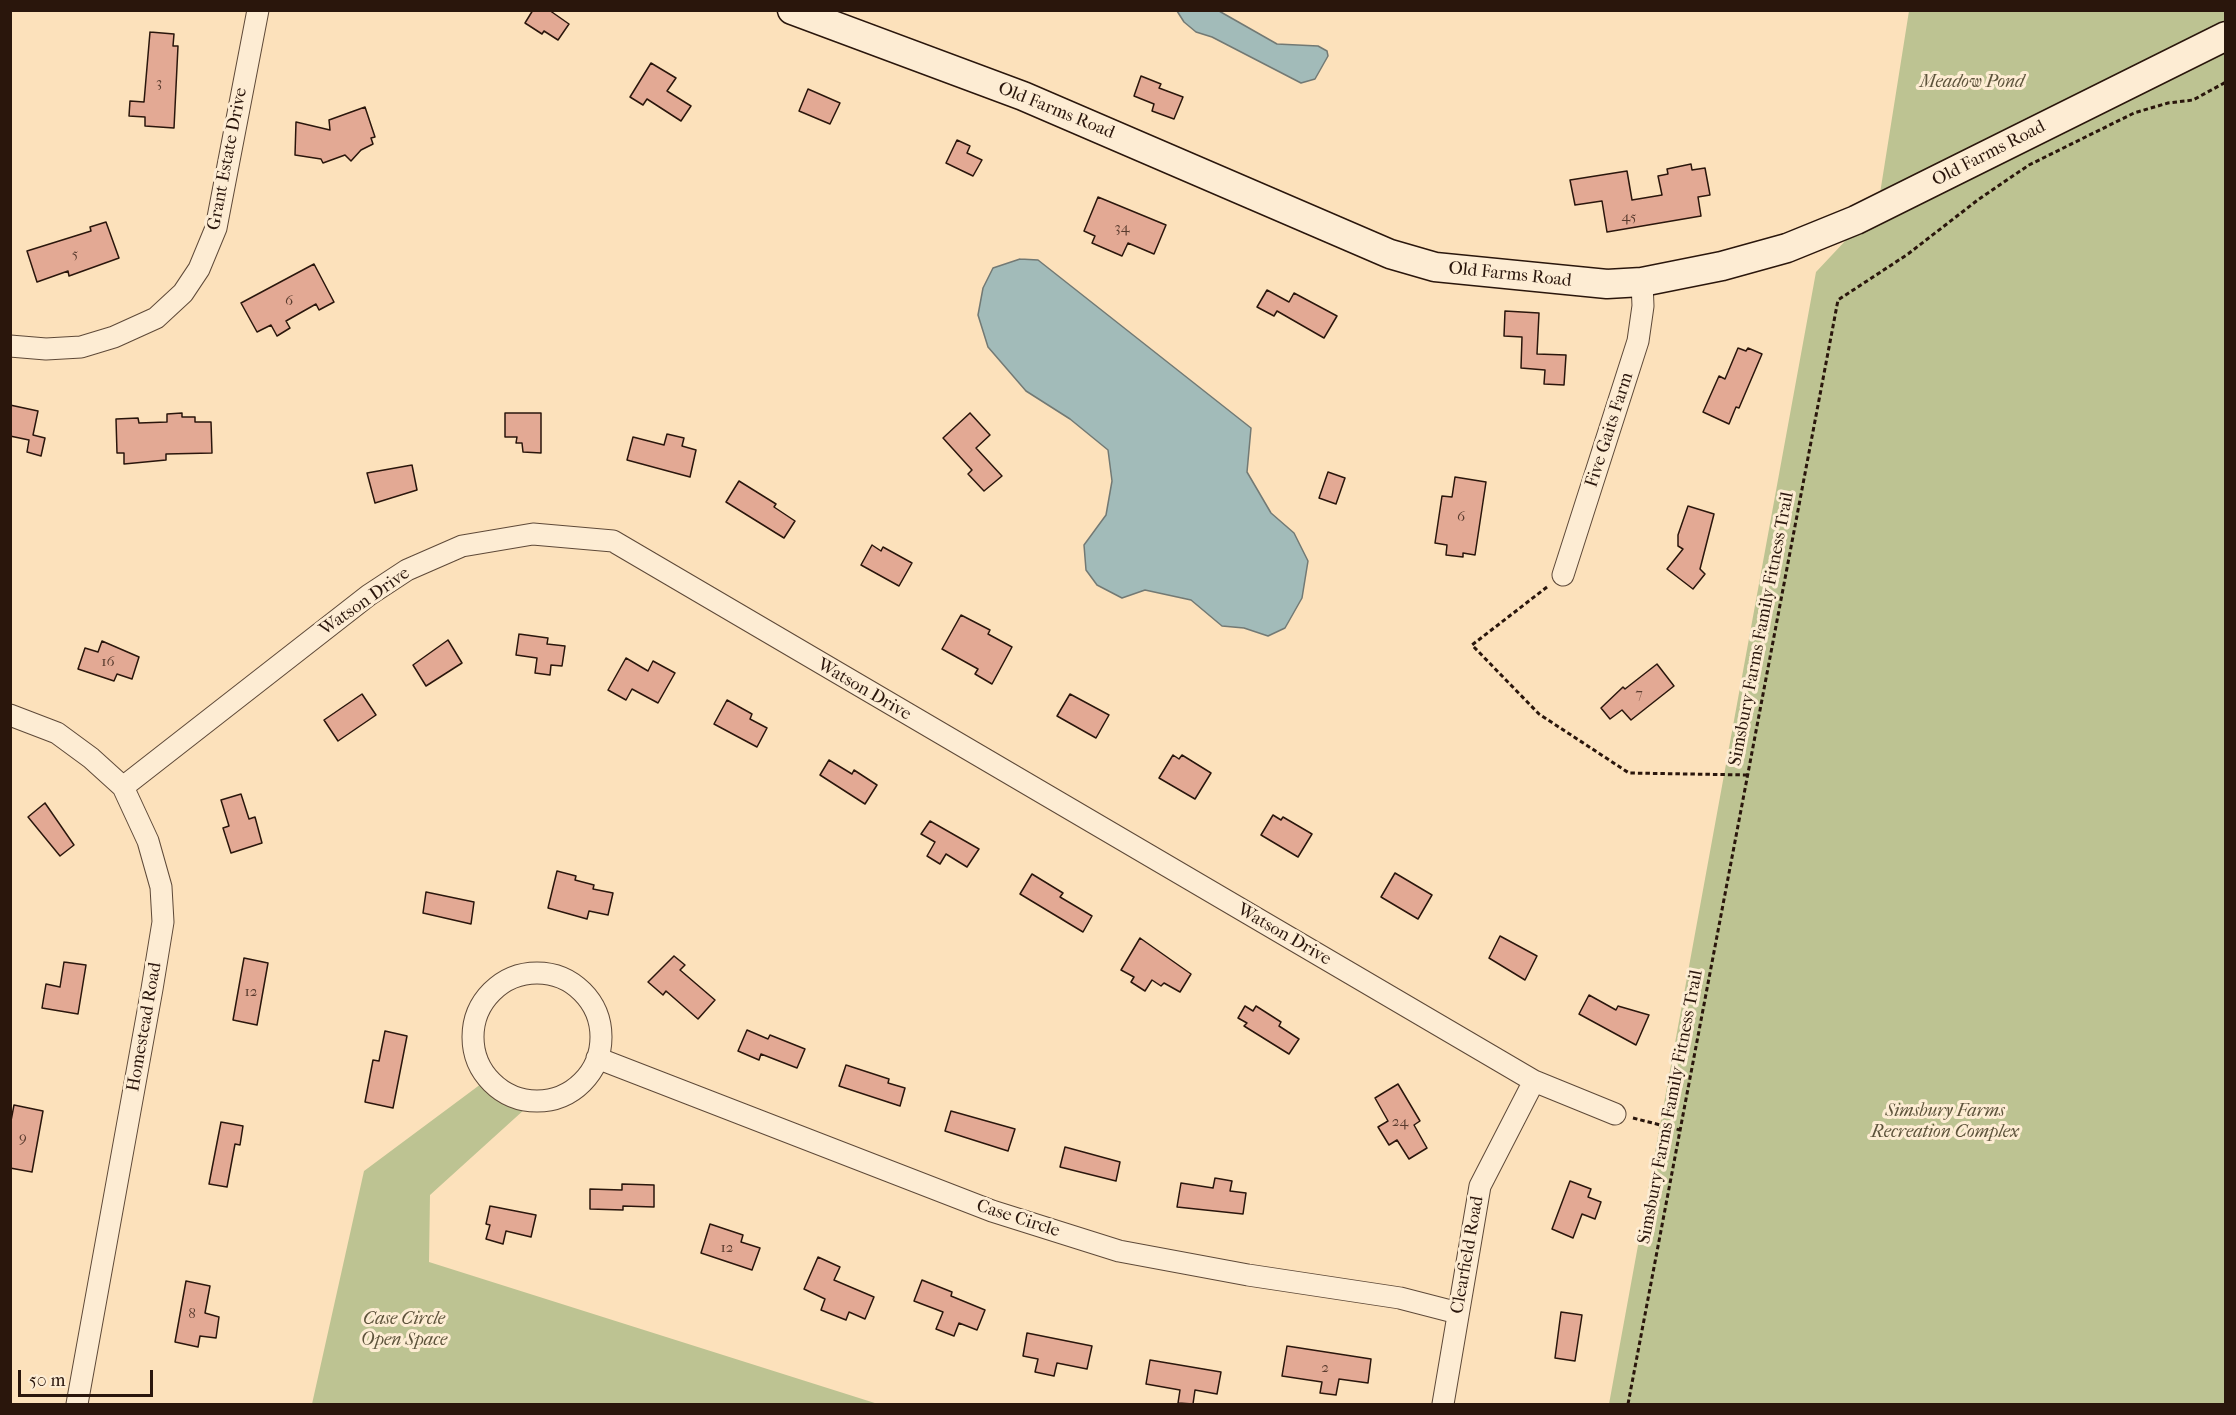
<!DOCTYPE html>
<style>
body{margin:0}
#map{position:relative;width:2236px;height:1415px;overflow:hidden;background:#fce1bb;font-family:"IM FELL French Canon",serif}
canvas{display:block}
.frame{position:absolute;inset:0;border:12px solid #2a160c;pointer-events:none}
.scale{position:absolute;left:18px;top:1370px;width:135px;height:27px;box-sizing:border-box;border:3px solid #2a160c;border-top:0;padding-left:8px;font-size:18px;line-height:21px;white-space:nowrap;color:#2a160c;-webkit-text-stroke:4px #fdecd3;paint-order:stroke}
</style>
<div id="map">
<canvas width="2236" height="1415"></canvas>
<div class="frame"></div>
<div class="scale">50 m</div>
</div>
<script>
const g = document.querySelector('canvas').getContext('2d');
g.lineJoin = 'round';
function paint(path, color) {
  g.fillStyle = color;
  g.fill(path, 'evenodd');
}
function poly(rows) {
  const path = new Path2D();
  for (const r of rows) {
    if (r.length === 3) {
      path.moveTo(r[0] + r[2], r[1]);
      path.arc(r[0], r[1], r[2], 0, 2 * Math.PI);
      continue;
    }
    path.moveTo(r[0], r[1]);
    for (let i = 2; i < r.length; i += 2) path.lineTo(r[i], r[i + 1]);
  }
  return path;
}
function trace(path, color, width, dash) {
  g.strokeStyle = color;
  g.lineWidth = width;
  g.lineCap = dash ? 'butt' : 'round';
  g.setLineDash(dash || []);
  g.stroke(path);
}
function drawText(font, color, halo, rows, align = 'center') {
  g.font = font + ' "IM FELL French Canon",serif';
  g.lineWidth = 6;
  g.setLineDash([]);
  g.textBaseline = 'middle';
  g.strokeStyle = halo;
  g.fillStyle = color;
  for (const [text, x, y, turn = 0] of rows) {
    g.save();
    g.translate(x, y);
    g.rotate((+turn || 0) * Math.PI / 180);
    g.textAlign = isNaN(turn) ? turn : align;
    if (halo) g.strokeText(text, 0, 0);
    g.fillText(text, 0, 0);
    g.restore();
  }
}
paint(poly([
 [1909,11,2225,11,2225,1404,1609,1404,1816,272,1878,206],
 [485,1081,501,1101,525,1109,430,1195,429,1262,878,1404,312,1404,364,1171]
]), '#bdc392');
const water = poly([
 [1177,11,1219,11,1277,44,1318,46,1327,51,1328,56,1315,79,1301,83,1212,37,1196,32,1184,22,1177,11],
 [1020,259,1038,260,1251,428,1247,472,1271,513,1294,533,1308,561,1302,598,1285,628,1268,636,1244,628,1222,626,1191,600,1145,590,1122,598,1097,585,1086,570,1084,545,1106,515,1112,481,1108,450,1070,419,1026,391,988,347,978,315,983,288,993,268,1020,259]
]);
paint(water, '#a2bbb9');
trace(water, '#727974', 1.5);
const building = poly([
 [533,10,549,10,569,24,558,40,544,31,542,34,525,23,533,10],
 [150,32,174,34,173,46,178,46,174,128,145,126,145,117,129,116,130,101,144,102,150,32],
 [651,63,676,78,667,91,691,106,681,121,647,99,643,105,630,97,651,63],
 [1141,76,1161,84,1159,88,1183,97,1174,119,1152,111,1154,104,1134,96,1141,76],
 [808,89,840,103,830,124,799,111,808,89],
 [365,107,375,137,371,138,373,144,361,150,351,161,345,155,323,163,321,159,295,155,296,122,330,130,329,120,365,107],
 [957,140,970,146,967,153,982,160,973,176,946,163,957,140],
 [1691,164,1692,170,1705,168,1710,195,1698,197,1701,216,1607,232,1602,201,1575,205,1570,180,1627,171,1632,200,1662,195,1658,176,1668,174,1667,169,1691,164],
 [1098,197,1166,225,1154,254,1128,243,1122,256,1092,243,1095,236,1084,231,1098,197],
 [106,222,119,258,69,276,68,271,37,282,27,251,91,231,90,227,106,222],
 [314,264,334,302,319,310,316,304,286,321,290,328,277,336,271,325,257,332,241,303,314,264],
 [1267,290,1289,302,1294,293,1337,316,1324,338,1277,311,1274,316,1257,307,1267,290],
 [1505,311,1539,313,1537,354,1566,355,1564,385,1544,384,1545,370,1521,368,1522,337,1504,336,1505,311],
 [1738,348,1746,351,1748,348,1762,354,1739,408,1736,407,1729,424,1703,412,1719,376,1725,379,1738,348],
 [10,405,38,411,33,435,45,438,41,456,27,452,29,440,10,436,10,405],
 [182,413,182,417,195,417,195,422,211,422,212,453,166,454,166,460,124,464,124,453,117,453,116,419,138,418,139,423,167,422,167,414,182,413],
 [505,413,541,413,541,453,523,452,522,443,516,443,517,437,505,437,505,413],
 [970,413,990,435,976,448,1002,476,984,491,968,474,972,470,943,438,970,413],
 [667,434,684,438,682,446,696,450,690,477,627,460,633,437,664,445,667,434],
 [412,465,417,490,375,503,367,473,412,465],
 [1328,472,1345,478,1336,504,1319,498,1328,472],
 [1455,477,1486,482,1475,555,1463,553,1463,557,1446,555,1447,545,1435,543,1442,496,1452,497,1455,477],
 [739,481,776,504,774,507,795,521,784,538,726,502,739,481],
 [1688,506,1714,514,1700,569,1705,574,1693,589,1667,569,1683,549,1678,546,1678,535,1688,506],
 [872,545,881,551,883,547,912,563,899,586,861,565,872,545],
 [961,615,990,630,988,634,1012,647,992,684,975,674,978,669,942,649,961,615],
 [519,634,548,638,547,644,565,646,562,666,551,665,550,675,535,673,537,658,516,655,519,634],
 [448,640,462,663,426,686,413,665,448,640],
 [102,641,139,657,132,679,117,674,114,681,78,669,85,648,98,652,102,641],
 [626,658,648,671,653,661,675,673,658,703,632,689,626,700,608,690,626,658],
 [1657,664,1674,686,1631,720,1622,710,1610,719,1601,708,1623,687,1625,689,1657,664],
 [362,694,376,715,338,741,324,720,362,694],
 [1070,694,1109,715,1096,738,1057,716,1070,694],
 [727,700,752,714,750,719,767,728,757,747,714,724,727,700],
 [1173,755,1179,759,1182,755,1211,773,1195,799,1159,778,1173,755],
 [829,760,852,774,854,770,877,785,865,804,820,775,829,760],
 [241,794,249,819,255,817,262,843,231,853,223,828,229,826,221,800,241,794],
 [45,803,74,845,60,856,28,817,45,803],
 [1273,815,1281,820,1283,817,1312,834,1298,857,1261,835,1273,815],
 [930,821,979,849,967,867,946,854,940,864,927,856,935,842,921,834,930,821],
 [557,871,576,876,575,880,594,885,593,889,613,893,608,915,589,911,587,919,548,908,557,871],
 [1395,873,1432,895,1418,919,1381,897,1395,873],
 [1032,874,1063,893,1060,897,1092,916,1083,932,1020,894,1032,874],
 [426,892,474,902,471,924,423,913,426,892],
 [1500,936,1537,956,1525,980,1489,958,1500,936],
 [1140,938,1191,974,1180,992,1164,983,1161,986,1152,980,1145,991,1131,982,1134,977,1121,970,1140,938],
 [674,956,685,965,680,970,715,1000,698,1019,666,991,663,995,648,982,674,956],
 [244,958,268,963,257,1025,233,1020,244,958],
 [64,962,86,965,78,1014,42,1008,46,984,60,987,64,962],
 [1589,995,1616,1010,1618,1006,1649,1015,1636,1045,1579,1014,1589,995],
 [1245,1006,1253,1011,1256,1006,1281,1022,1279,1026,1299,1039,1289,1054,1244,1026,1247,1023,1238,1018,1245,1006],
 [747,1030,768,1039,770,1035,805,1049,797,1068,761,1054,759,1060,738,1051,747,1030],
 [385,1031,407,1036,393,1108,365,1102,373,1060,379,1061,385,1031],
 [846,1065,889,1079,888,1083,905,1088,900,1106,839,1086,846,1065],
 [1398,1084,1420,1121,1414,1125,1427,1148,1409,1159,1397,1140,1389,1145,1378,1127,1388,1121,1375,1098,1398,1084],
 [14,1105,43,1111,32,1172,10,1168,10,1126,14,1105],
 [951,1111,1015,1129,1008,1151,945,1131,951,1111],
 [221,1122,243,1126,240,1145,235,1144,227,1187,209,1184,221,1122],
 [1065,1147,1120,1162,1116,1181,1060,1167,1065,1147],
 [1215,1178,1232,1181,1230,1191,1246,1193,1243,1214,1177,1207,1181,1183,1213,1188,1215,1178],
 [1570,1181,1591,1189,1588,1197,1601,1202,1595,1219,1582,1214,1573,1238,1552,1229,1570,1181],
 [622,1184,654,1185,654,1207,623,1206,623,1210,590,1209,590,1189,622,1190,622,1184],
 [490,1206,536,1215,531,1237,506,1231,503,1244,486,1239,490,1225,486,1224,490,1206],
 [710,1224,743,1235,741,1242,760,1248,752,1270,701,1253,710,1224],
 [818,1257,840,1267,834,1280,874,1297,865,1319,849,1312,846,1320,821,1310,825,1299,804,1289,818,1257],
 [922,1280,952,1292,951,1296,985,1310,977,1330,959,1323,954,1336,936,1329,943,1312,914,1301,922,1280],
 [186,1281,210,1286,205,1313,219,1317,216,1338,200,1336,198,1347,175,1342,186,1281],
 [1561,1312,1582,1315,1575,1361,1555,1358,1561,1312],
 [1027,1333,1092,1346,1087,1369,1057,1363,1054,1376,1035,1372,1038,1359,1023,1356,1027,1333],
 [1287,1346,1371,1359,1368,1383,1339,1379,1336,1395,1320,1393,1322,1382,1282,1376,1287,1346],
 [1150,1360,1221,1372,1217,1394,1195,1390,1193,1404,1178,1403,1180,1390,1146,1384,1150,1360]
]);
paint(building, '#e3a994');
trace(building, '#2a160c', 1.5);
const street = poly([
 [10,346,46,349,81,347,114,337,156,318,183,293,199,269,216,228,258,10],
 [1563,575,1638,341,1643,306,1642,282],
 [10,715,57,733,91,758,123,787,148,841,161,887,163,922,152,989,77,1404],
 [123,787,369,595,407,570,462,546,533,534,613,541,1534,1081,1615,1114],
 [537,1037,64],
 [597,1058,992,1211,1119,1251,1248,1275,1400,1298,1458,1313],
 [1443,1404,1480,1186,1534,1081]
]);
const secondary = poly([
 [792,10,1023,96,1390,254,1435,267,1607,284,1642,282,1722,266,1787,248,1856,220,2226,36]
]);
trace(street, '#5e4938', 23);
trace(secondary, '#2a160c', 31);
trace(poly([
 [1547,587,1472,645,1539,714,1629,773,1748,775],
 [1633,1118,1680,1130],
 [1628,1404,1838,300,1908,254,1979,199,2029,165,2134,113,2168,103,2193,100,2226,82]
]), '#2a160c', 3, [4.5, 3]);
trace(street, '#fdecd3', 21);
trace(secondary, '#fdecd3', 28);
drawText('15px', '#583b2e', null, [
 ["3",159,83],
 ["45",1629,217],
 ["34",1122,228],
 ["5",75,254],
 ["6",289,301],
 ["6",1461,517],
 ["16",108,662],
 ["7",1639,694],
 ["12",251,992],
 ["24",1400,1122],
 ["9",23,1138],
 ["12",727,1248],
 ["8",192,1314],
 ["2",1325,1368]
]);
drawText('italic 18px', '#5d533b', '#fdecd3', [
 ["Meadow Pond",1972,83],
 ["Simsbury Farms",1945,1112],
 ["Recreation Complex",1945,1133],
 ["Case Circle",404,1320],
 ["Open Space",404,1341]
]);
drawText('18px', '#2a160c', '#fdecd3', [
 ["Old Farms Road",1056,111,22],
 ["Old Farms Road",1989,154,-27],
 ["Grant Estate Drive",228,159,-79],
 ["Old Farms Road",1510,275,6],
 ["Five Gaits Farm",1610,430,-72],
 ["Watson Drive",365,602,-35],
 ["Simsbury Farms Family Fitness Trail",1762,629,-79],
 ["Watson Drive",864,690,30],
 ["Watson Drive",1284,935,30],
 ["Homestead Road",145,1027,-80],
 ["Simsbury Farms Family Fitness Trail",1671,1107,-79],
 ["Case Circle",1018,1219,18],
 ["Clearfield Road",1468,1255,-80]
]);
</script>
